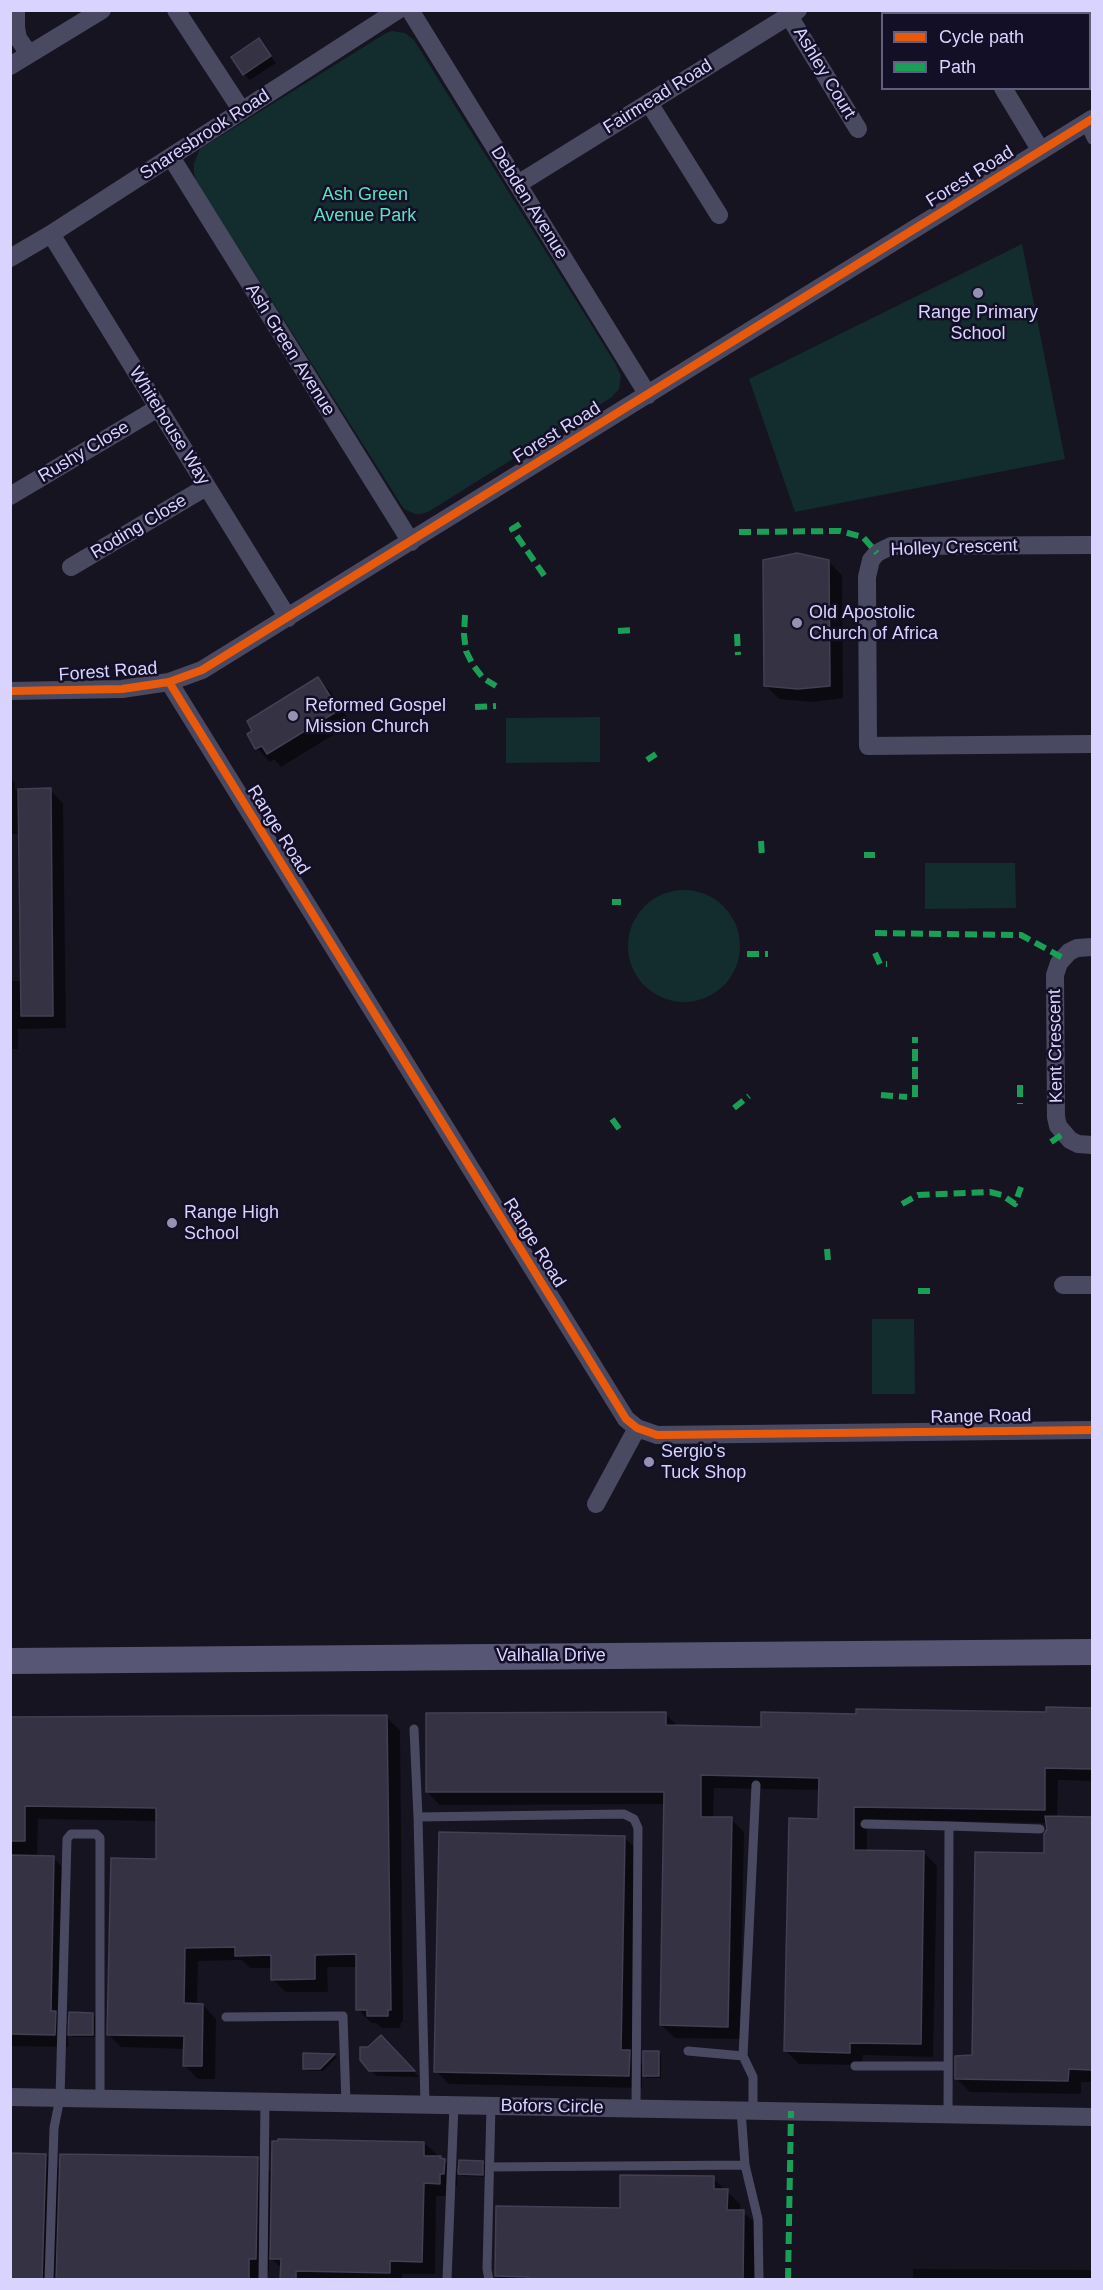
<!DOCTYPE html>
<style>
body{margin:0}
#map{position:relative;width:1103px;height:2290px;overflow:hidden;background:#161421;font-family:Helvetica,sans-serif}
canvas{display:block}
.frame{position:absolute;inset:0;border:12px solid #d9d4ff;pointer-events:none}
.legend{position:absolute;left:881px;top:12px;width:210px;height:78px;box-sizing:border-box;background:#130f26;border:2px solid #625e7d;margin:0;padding:8px 10px;list-style:none;font-size:18px;color:#d9d4ff}
.legend li{display:flex;align-items:center;gap:12px;height:30px}
.legend b{width:30px;border:2px solid #625e7d}
</style>
<div id="map">
<canvas width="1103" height="2290"></canvas>
<div class="frame"></div>
<ul class="legend">
<li><b style="height:8px;background:#e8590c"></b>Cycle path</li>
<li><b style="height:8px;background:#1a9f57"></b>Path</li>
</ul>
</div>
<script>
const g = document.querySelector('canvas').getContext('2d');
g.lineJoin = 'round';
function paint(path, color) {
  g.fillStyle = color;
  g.fill(path, 'evenodd');
}
function poly(rows) {
  const path = new Path2D();
  for (const r of rows) {
    if (r.length === 3) {
      path.moveTo(r[0] + r[2], r[1]);
      path.arc(r[0], r[1], r[2], 0, 2 * Math.PI);
      continue;
    }
    path.moveTo(r[0], r[1]);
    for (let i = 2; i < r.length; i += 2) path.lineTo(r[i], r[i + 1]);
  }
  return path;
}
function trace(path, color, width, dash) {
  g.strokeStyle = color;
  g.lineWidth = width;
  g.lineCap = dash ? 'butt' : 'round';
  g.setLineDash(dash || []);
  g.stroke(path);
}
function drawText(font, color, halo, rows, align = 'center') {
  g.font = font + ' Helvetica,sans-serif';
  g.lineWidth = 5;
  g.setLineDash([]);
  g.textBaseline = 'middle';
  g.strokeStyle = halo;
  g.fillStyle = color;
  for (const [text, x, y, turn = 0] of rows) {
    g.save();
    g.translate(x, y);
    g.rotate((+turn || 0) * Math.PI / 180);
    g.textAlign = isNaN(turn) ? turn : align;
    if (halo) g.strokeText(text, 0, 0);
    g.fillText(text, 0, 0);
    g.restore();
  }
}
paint(poly([
 [392,31,405,33,414,40,615,363,621,376,619,389,612,397,428,512,421,514,415,514,404,509,196,181,194,172,194,163,200,149,386,33],
 [1022,244,1065,459,795,512,749,379],
 [600,717,600,762,506,763,506,718],
 [925,863,1015,863,1016,908,925,909],
 [684,946,56],
 [872,1319,914,1319,915,1394,872,1394]
]), '#132c2d');
paint(poly([
 [259,40,276,63,250,80,244,74],
 [828,561,842,575,843,698,812,702,779,699,766,686],
 [318,679,331,692,351,724,281,767,274,759,270,762,257,748,249,735],
 [10,778,15,783,15,790,50,790,63,803,66,1028,18,1029,18,1049,10,1049,10,981,21,981,20,834,10,834],
 [1048,1709,1092,1710,1092,1781,1058,1780,1057,1818,1092,1819,1092,2082,1081,2082,1081,2094,970,2092,956,2078,973,2057,1045,1855,1047,1823,867,1819,867,1852,924,1853,937,1866,933,2057,863,2055,862,2065,799,2064,786,2051,820,1820,820,1790,714,1788,713,1818,731,1819,744,1832,740,2039,675,2038,661,2025,666,1804,440,1805,427,1792,665,1714,678,1726,763,1728,858,1716,1048,1714],
 [386,1717,400,1730,403,2022,401,2022,400,2028,382,2028,376,2023,371,2023,358,2009,357,1967,327,1967,328,1992,286,1992,272,1979,272,1968,250,1968,242,1960,198,1961,197,2005,203,2005,216,2019,215,2079,198,2079,184,2065,185,2049,121,2047,108,2034,157,1861,158,1821,38,1819,37,1857,53,1857,66,1871,64,2022,70,2028,93,2014,95,2017,95,2037,73,2037,68,2033,68,2047,10,2046,10,1719],
 [624,1837,638,1851,634,2056,645,2067,659,2052,661,2055,661,2078,647,2078,642,2073,642,2088,449,2084,436,2071],
 [381,2037,419,2077,377,2076,361,2060,368,2048],
 [305,2055,334,2055,337,2057,323,2071,308,2071,305,2068],
 [424,2143,458,2173,457,2186,453,2186,452,2196,436,2196,435,2274,402,2274,402,2280,282,2280,282,2269,269,2256,269,2271,262,2271,262,2280,10,2280,46,2155,61,2170,257,2159,273,2174],
 [482,2163,485,2165,485,2177,462,2176,460,2173],
 [713,2178,740,2204,740,2212,743,2212,757,2225,756,2280,500,2280,497,2276,621,2209],
 [913,2269,1092,2270,1092,2280,913,2280]
]), '#0007');
const building = poly([
 [259,38,271,56,243,75,231,57,259,38],
 [797,553,829,560,830,686,798,689,764,686,763,560,797,553],
 [318,677,339,710,267,754,262,746,255,749,247,734,252,731,247,721,318,677],
 [51,788,53,1016,21,1016,18,789,51,788],
 [1046,1707,1092,1708,1092,1769,1045,1768,1045,1810,854,1807,854,1850,924,1851,921,2044,850,2043,850,2053,784,2051,789,1818,818,1819,819,1778,701,1775,701,1817,732,1817,728,2027,660,2025,664,1792,426,1792,426,1713,666,1712,666,1725,761,1727,761,1712,856,1714,856,1709,1046,1712,1046,1707],
 [387,1715,391,2010,388,2010,388,2016,367,2016,367,2010,356,2010,356,1954,315,1955,315,1979,271,1980,271,1955,235,1956,235,1947,185,1948,184,2003,203,2004,202,2066,183,2066,184,2036,107,2035,111,1858,156,1859,156,1808,25,1806,25,1841,10,1841,10,1717,387,1715],
 [1045,1816,1092,1817,1092,2070,1069,2069,1068,2081,955,2079,955,2056,972,2055,975,1852,1044,1853,1044,1834,1047,1829,1045,1816],
 [439,1832,625,1836,621,2050,630,2050,629,2076,434,2072,439,1832],
 [10,1855,54,1856,51,2011,56,2011,55,2035,10,2034,10,1855],
 [69,2012,93,2013,93,2035,68,2035,69,2012],
 [381,2035,415,2071,369,2071,360,2060,360,2047,368,2047,381,2035],
 [643,2051,659,2051,659,2076,643,2076,643,2051],
 [303,2053,335,2054,320,2069,303,2069,303,2053],
 [278,2139,424,2142,424,2156,441,2156,440,2158,445,2159,444,2174,440,2174,440,2184,424,2183,422,2262,390,2261,390,2273,296,2271,296,2280,280,2280,281,2259,270,2259,272,2141,278,2141,278,2139],
 [10,2153,46,2154,42,2280,10,2280,10,2153],
 [60,2154,258,2157,256,2259,249,2259,249,2280,56,2280,60,2154],
 [459,2160,483,2161,483,2175,458,2174,459,2160],
 [620,2175,714,2176,714,2189,728,2189,727,2210,744,2210,743,2280,528,2280,528,2277,495,2276,496,2206,620,2208,620,2175]
]);
paint(building, '#343243');
trace(building, '#433f54', 1.5);
trace(poly([
 [1084,124,1092,140],
 [414,1729,418,1817,425,2104],
 [418,1817,624,1814,634,1819,638,1828,636,2108],
 [865,1824,949,1826],
 [226,2017,343,2016,346,2103],
 [688,2051,743,2056],
 [855,2066,948,2066],
 [741,2110,745,2165,758,2219,759,2280],
 [753,2110,753,2077,743,2056,756,1785],
 [948,2114,949,1826,1040,1829],
 [490,2167,745,2165],
 [49,2280,54,2128,60,2098,67,1839,71,1834,96,1834,100,1838,100,2098],
 [263,2280,265,2101],
 [447,2280,454,2105],
 [489,2280,487,2269,491,2106]
]), '#4a4962', 9);
trace(poly([
 [16,10,16,28,18,38,29,54],
 [176,10,242,111],
 [410,10,648,395],
 [956,10,957,14],
 [789,16,858,129],
 [10,66,102,10],
 [1003,88,1041,151],
 [649,103,719,215],
 [171,157,411,542],
 [518,184,798,10],
 [51,234,288,618],
 [10,258,51,234,398,10],
 [10,496,158,408],
 [1092,545,891,546,877,553,871,560,867,577,868,746,1092,744],
 [71,567,206,487],
 [169,682,626,1419,637,1428,657,1435,1092,1430],
 [10,691,122,689,169,682,202,670,1092,119],
 [1092,947,1077,948,1069,952,1059,963,1055,975,1056,1117,1058,1126,1070,1140,1078,1144,1092,1145],
 [1063,1285,1092,1285],
 [596,1504,637,1428],
 [10,2097,1092,2117]
]), '#4a4962', 18);
trace(poly([
 [10,1661,1092,1652]
]), '#575674', 26);
trace(poly([
 [520,524,512,529,546,578],
 [739,532,840,531,863,537,877,553],
 [465,615,464,635,466,651,473,665,483,678,496,686],
 [618,631,636,630],
 [737,634,738,655],
 [475,707,496,706],
 [647,760,656,754],
 [761,841,762,857],
 [864,855,875,855],
 [612,902,621,902],
 [875,933,1021,935,1063,958],
 [875,953,880,964,887,964],
 [747,954,768,954],
 [1020,1085,1020,1104],
 [881,1095,907,1097],
 [915,1097,915,1037],
 [734,1108,749,1096],
 [612,1119,620,1130],
 [1051,1142,1063,1134],
 [902,1204,918,1195,990,1192,1002,1195,1015,1204,1021,1187],
 [827,1249,828,1260],
 [918,1291,930,1291],
 [788,2280,791,2111]
]), '#1a9f57', 6, [12, 6]);
trace(poly([
 [169,682,626,1419,637,1428,657,1435,1092,1430],
 [10,691,122,689,169,682,202,670,1092,119]
]), '#e8590c', 8);
for (const [x, y, r, color] of [
 [978,293,6,"#9591b1"],
 [797,623,6,"#9591b1"],
 [293,716,6,"#9591b1"],
 [172,1223,6,"#9591b1"],
 [649,1462,6,"#9591b1"]
]) {
  const dot = new Path2D();
  dot.arc(x, y, r, 0, 2 * Math.PI);
  g.fillStyle = color;
  g.fill(dot);
  trace(dot, '#130f26', 2);
}
drawText('18px', '#d9d4ff', '#130f26', [
 ["Ashley Court",824,73,59],
 ["Fairmead Road",658,97,-32],
 ["Snaresbrook Road",205,135,-33],
 ["Forest Road",970,177,-32],
 ["Debden Avenue",529,203,58],
 ["Ash Green Avenue",290,350,58],
 ["Whitehouse Way",169,426,58],
 ["Forest Road",557,433,-32],
 ["Rushy Close",84,452,-31],
 ["Roding Close",139,527,-31],
 ["Holley Crescent",954,548,-2],
 ["Forest Road",108,672,-4],
 ["Range Road",278,830,58],
 ["Kent Crescent",1056,1046,-91],
 ["Range Road",534,1243,58],
 ["Range Road",981,1417,-1],
 ["Valhalla Drive",551,1656],
 ["Bofors Circle",552,2107,1]
]);
drawText('18px', '#5fe0c0', '#130f26', [
 ["Ash Green",365,195],
 ["Avenue Park",365,216]
]);
drawText('18px', '#d9d4ff', '#130f26', [
 ["Range Primary",978,313,"center"],
 ["School",978,334,"center"],
 ["Old Apostolic",809,613],
 ["Church of Africa",809,634],
 ["Reformed Gospel",305,706],
 ["Mission Church",305,727],
 ["Range High",184,1213],
 ["School",184,1234],
 ["Sergio's",661,1452],
 ["Tuck Shop",661,1473]
], 'left');
</script>
